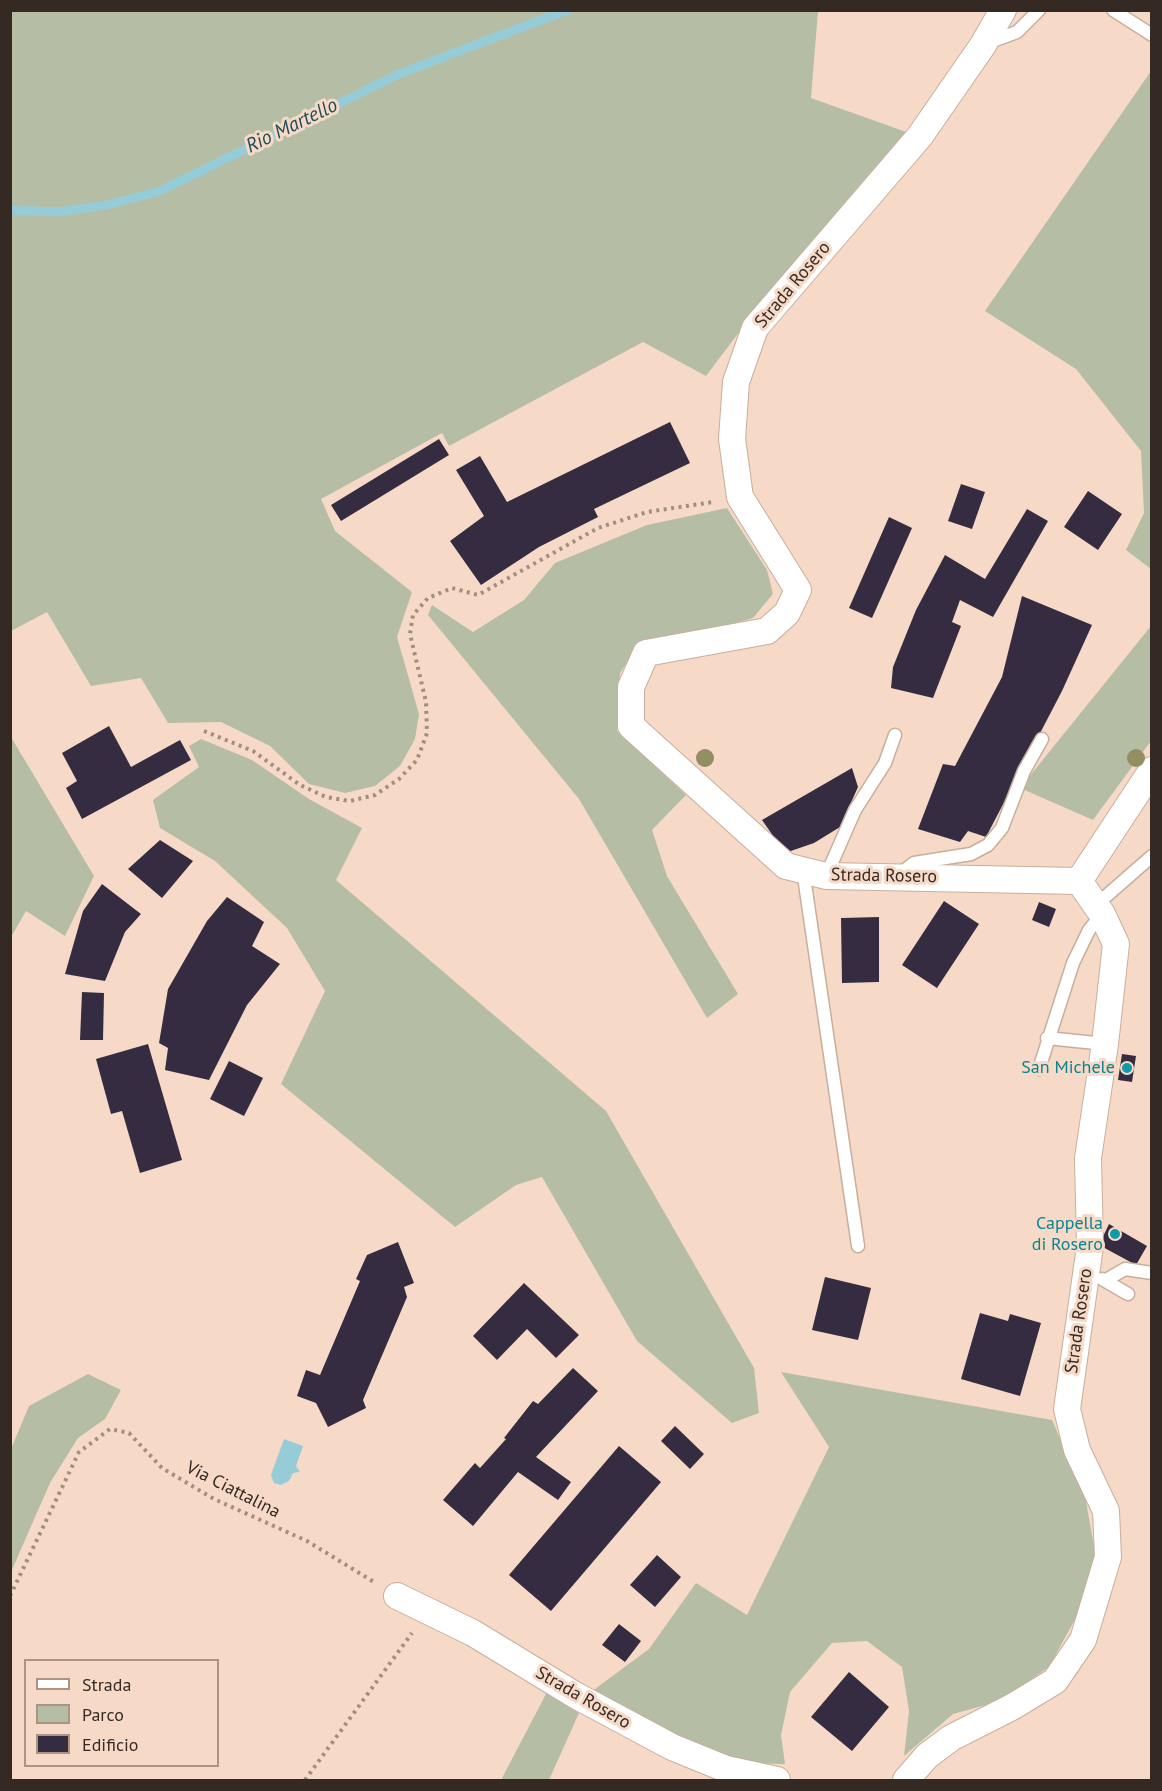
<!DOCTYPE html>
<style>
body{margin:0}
#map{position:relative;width:1162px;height:1791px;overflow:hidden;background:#f6dac7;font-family:"PT Sans",sans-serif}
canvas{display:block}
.frame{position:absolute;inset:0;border:12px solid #352a23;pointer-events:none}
.legend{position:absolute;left:24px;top:1659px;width:195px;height:108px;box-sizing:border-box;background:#f6dac7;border:2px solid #a99485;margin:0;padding:8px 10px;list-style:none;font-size:18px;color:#352a23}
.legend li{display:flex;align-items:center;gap:12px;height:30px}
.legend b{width:30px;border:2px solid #a99485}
</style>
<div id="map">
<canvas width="1162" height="1791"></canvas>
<div class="frame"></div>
<ul class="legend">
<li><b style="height:8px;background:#fff"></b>Strada</li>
<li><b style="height:16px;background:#b5bea5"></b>Parco</li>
<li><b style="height:16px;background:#352c42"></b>Edificio</li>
</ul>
</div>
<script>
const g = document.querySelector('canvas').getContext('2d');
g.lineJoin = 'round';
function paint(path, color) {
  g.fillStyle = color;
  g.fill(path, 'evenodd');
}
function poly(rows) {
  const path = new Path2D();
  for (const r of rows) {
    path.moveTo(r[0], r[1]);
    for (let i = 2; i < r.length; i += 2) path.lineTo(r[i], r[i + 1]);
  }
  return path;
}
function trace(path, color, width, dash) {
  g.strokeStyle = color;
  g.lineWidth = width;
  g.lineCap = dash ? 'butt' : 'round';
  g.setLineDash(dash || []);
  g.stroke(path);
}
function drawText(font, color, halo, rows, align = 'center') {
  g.font = font + ' "PT Sans",sans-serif';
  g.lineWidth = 6;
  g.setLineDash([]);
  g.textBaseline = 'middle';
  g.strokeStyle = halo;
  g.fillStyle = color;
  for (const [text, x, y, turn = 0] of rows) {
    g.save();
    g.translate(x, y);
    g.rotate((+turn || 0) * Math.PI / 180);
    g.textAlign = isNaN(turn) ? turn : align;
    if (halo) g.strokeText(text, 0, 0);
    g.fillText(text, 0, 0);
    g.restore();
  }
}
paint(poly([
 [11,11,818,11,811,98,909,133,752,315,706,376,643,342,449,446,442,433,321,499,335,531,412,592,397,637,419,714,415,739,400,766,375,786,345,793,309,784,270,746,221,722,168,723,141,678,91,686,47,612,11,631],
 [1151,71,1151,569,1126,550,1144,513,1141,451,1076,369,985,311],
 [727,508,767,570,773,594,753,618,696,634,641,641,620,673,617,731,686,795,652,830,667,876,738,994,707,1018,579,799,428,615,432,605,473,632,524,600,555,563,647,525],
 [1151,626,1151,741,1093,820,1020,788],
 [11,737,94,876,65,936,26,911,11,937],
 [201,739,252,760,309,799,362,828,336,880,606,1111,754,1368,759,1413,732,1423,637,1341,542,1177,516,1185,455,1227,281,1084,325,991,287,928,215,861,160,828,153,800,199,767,189,746],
 [781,1372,1052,1420,1085,1496,1095,1552,1085,1601,1049,1667,1000,1701,953,1714,904,1756,909,1711,902,1667,867,1641,832,1643,790,1692,781,1735,785,1764,737,1763,680,1740,591,1692,649,1649,696,1583,747,1615,829,1447],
 [88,1374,121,1390,105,1419,78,1438,50,1483,11,1572,11,1449,29,1406],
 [547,1692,579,1713,549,1780,501,1780]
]), '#b5bea5');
paint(poly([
 [284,1439,303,1446,296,1466,300,1472,293,1473,289,1481,281,1485,274,1483,271,1475]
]), '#95ccd8');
trace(poly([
 [10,210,56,212,107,205,160,191,399,74,567,10]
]), '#95ccd8', 9);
paint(poly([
 [670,422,690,463,594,509,598,517,539,547,481,585,450,541,484,516,456,470,480,456,507,502],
 [439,439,449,455,341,521,331,505],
 [961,484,985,492,972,529,948,521],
 [1088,491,1122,514,1098,550,1064,527],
 [1027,509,1048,521,993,617,960,600,952,622,961,626,933,698,891,688,893,667,916,610,945,555,985,579],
 [889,517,912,528,872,618,849,608],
 [1022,596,1092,625,1062,691,986,837,968,831,960,842,918,829,943,764,955,766,1002,677],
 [109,726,131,767,180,740,191,760,82,819,66,788,77,781,62,753],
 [852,768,858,787,840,827,814,843,785,853,762,820],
 [160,840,193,861,162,898,128,869],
 [102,884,141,914,125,932,105,981,65,974,83,911],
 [227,897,264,922,252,946,280,964,247,1005,209,1080,165,1070,168,1048,159,1043,168,989,207,921],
 [944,901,979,924,937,988,902,965],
 [1039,902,1056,909,1049,927,1032,920],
 [879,917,879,982,842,983,841,918],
 [82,992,104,993,103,1040,80,1040],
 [148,1044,182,1160,140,1173,122,1111,111,1114,96,1059],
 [1122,1054,1136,1056,1132,1082,1118,1080],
 [229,1061,263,1078,244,1116,210,1099],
 [1109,1224,1147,1246,1136,1265,1099,1245],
 [398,1242,414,1283,404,1287,407,1297,363,1400,366,1408,328,1427,316,1403,297,1396,306,1370,320,1375,360,1281,356,1279,367,1255],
 [825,1277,871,1288,858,1340,812,1330],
 [524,1283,579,1335,556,1358,527,1329,497,1360,473,1336],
 [980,1313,1008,1321,1010,1314,1041,1323,1020,1396,961,1379],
 [573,1368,598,1391,536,1457,571,1482,558,1500,518,1472,473,1526,443,1500,475,1463,480,1468,506,1439,504,1438,533,1401,538,1404],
 [675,1426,704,1454,690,1469,661,1441],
 [619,1446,661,1482,551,1611,509,1575],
 [657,1555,681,1577,655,1607,630,1585],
 [619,1624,641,1641,625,1662,602,1645],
 [849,1672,889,1707,852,1751,811,1717]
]), '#352c42');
const service = poly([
 [1113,10,1152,35],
 [987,43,1017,32,1039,10],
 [803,870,858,1246],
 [898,875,914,863,971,854,988,845,1002,828,1024,771,1042,739],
 [826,876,855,810,885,763,895,735],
 [1096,905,1152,856],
 [1047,1038,1105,1044],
 [1039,1069,1073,963,1089,930,1102,914],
 [1102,1279,1128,1294],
 [1106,1280,1125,1269,1152,1273]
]);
const minor = poly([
 [1003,10,983,45,920,136,755,328,736,382,732,439,740,497,798,590,787,613,767,631,646,653,631,687,631,726,786,866,826,876,1079,881],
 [1079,881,1152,770],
 [397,1596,473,1633,575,1695,672,1747,726,1769,777,1780],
 [906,1780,927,1756,951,1738,1012,1707,1055,1681,1083,1640,1108,1557,1106,1511,1077,1450,1067,1409,1090,1246,1088,1158,1105,1044,1116,944,1102,914,1079,881]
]);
trace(service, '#c8ae9c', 15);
trace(minor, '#c8ae9c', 28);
trace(poly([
 [204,731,253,751,300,785,326,797,350,801,375,795,399,779,417,760,427,733,426,702,410,634,413,615,428,598,452,588,478,595,598,528,647,512,713,502],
 [1150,1194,1152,1194],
 [10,1596,79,1452,110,1429,129,1433,162,1468,214,1499,307,1541,374,1582],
 [305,1780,412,1633]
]), '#a28e80', 4, [3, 4.5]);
trace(service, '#fff', 12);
trace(minor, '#fff', 26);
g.fillStyle = '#928f63';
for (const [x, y] of [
 [705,758],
 [1136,758]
]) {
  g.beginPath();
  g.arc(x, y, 9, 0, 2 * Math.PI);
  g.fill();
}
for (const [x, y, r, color] of [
 [1127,1068,6,"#0f9aa8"],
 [1115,1234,6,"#0f9aa8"]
]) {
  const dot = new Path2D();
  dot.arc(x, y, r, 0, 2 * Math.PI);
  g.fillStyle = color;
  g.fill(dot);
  trace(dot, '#f6dac7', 2);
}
drawText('18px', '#352a23', '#f6dac7', [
 ["Strada Rosero",793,285,-50],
 ["Strada Rosero",884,876,1],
 ["Strada Rosero",1079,1321,-82],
 ["Via Ciattalina",233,1490,27],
 ["Strada Rosero",583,1698,30]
]);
drawText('18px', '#0d838f', '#f6dac7', [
 ["San Michele",1115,1068],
 ["Cappella",1103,1224],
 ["di Rosero",1103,1245]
], 'right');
drawText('italic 20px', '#1f4e57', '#f6dac7', [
 ["Rio Martello",292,126,-26]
]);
</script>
